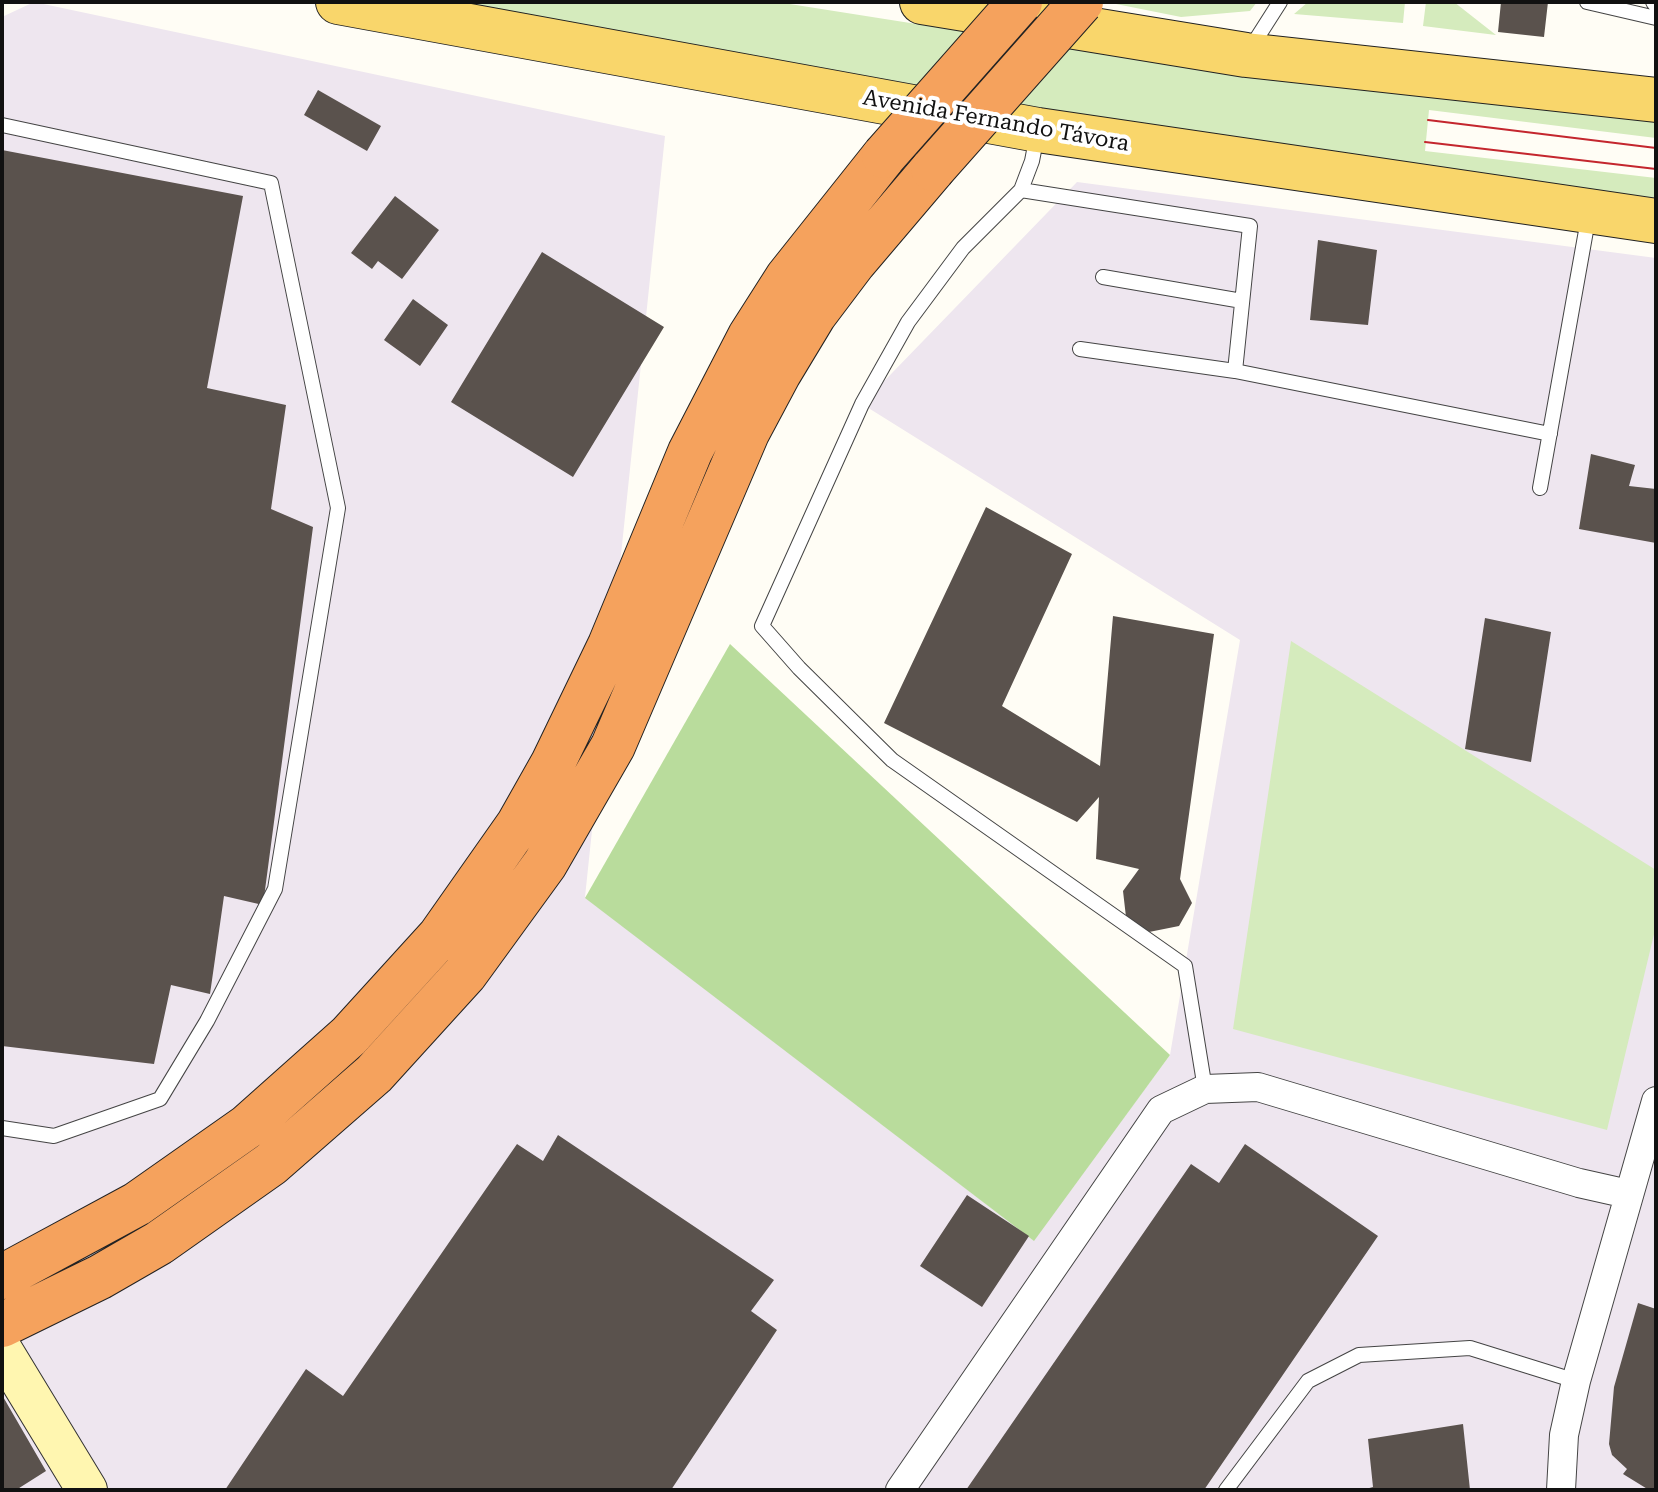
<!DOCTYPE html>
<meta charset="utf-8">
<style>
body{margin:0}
#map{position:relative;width:1658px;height:1492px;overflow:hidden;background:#fffdf5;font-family:"Roboto Serif",serif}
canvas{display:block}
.frame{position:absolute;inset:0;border:4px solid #111;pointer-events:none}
</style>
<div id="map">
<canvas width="1658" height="1492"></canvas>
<div class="frame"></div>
</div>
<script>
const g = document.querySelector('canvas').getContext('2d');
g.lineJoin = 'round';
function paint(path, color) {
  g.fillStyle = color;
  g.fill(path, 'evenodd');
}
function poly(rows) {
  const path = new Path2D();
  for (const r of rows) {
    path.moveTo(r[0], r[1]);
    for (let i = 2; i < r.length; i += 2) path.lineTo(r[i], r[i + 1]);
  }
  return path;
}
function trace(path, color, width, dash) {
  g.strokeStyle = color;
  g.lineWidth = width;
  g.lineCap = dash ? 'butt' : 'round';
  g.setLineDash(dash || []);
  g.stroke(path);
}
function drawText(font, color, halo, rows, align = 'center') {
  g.font = font + ' "Roboto Serif",serif';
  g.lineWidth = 8;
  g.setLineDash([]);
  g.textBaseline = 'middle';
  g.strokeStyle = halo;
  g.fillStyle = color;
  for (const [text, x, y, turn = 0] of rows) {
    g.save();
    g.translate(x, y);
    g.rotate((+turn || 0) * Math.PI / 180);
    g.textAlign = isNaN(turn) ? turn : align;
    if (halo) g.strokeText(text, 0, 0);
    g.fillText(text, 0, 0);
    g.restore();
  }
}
paint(poly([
 [34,2,665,136,585,897,1033,1240,1170,1055,1240,640,862,404,1077,182,1656,258,1656,1490,2,1490,2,17]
]), '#eee6ef');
paint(poly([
 [441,2,777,2,1227,73,1656,119,1656,138,1429,110,1425,151,1656,178,1656,201,1034,113],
 [1106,2,1257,2,1250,11,1181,17],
 [1308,2,1405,2,1403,23,1294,14],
 [1426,2,1454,2,1496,35,1423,26],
 [1291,641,1656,870,1656,926,1607,1130,1233,1029]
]), '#d5ebbd');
paint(poly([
 [730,644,1170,1055,1034,1241,585,898]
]), '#b9dc9c');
paint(poly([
 [1501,2,1548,2,1544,37,1498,32],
 [318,90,381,126,367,151,304,115],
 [2,150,243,196,207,388,286,405,271,509,313,527,263,905,224,896,210,994,171,985,154,1064,2,1046],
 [395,196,439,230,402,279,378,261,372,269,351,253],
 [1318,240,1377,250,1368,325,1310,320],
 [542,252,664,327,573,477,451,402],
 [413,299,448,325,420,366,384,340],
 [1591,454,1635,465,1629,486,1656,489,1656,543,1579,529],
 [986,507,1072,554,1002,706,1100,766,1113,616,1214,634,1180,879,1192,903,1179,926,1149,932,1126,917,1123,891,1139,869,1096,859,1099,797,1077,822,884,723],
 [1485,618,1551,632,1531,762,1465,749],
 [558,1135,774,1280,751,1311,777,1330,671,1490,225,1490,306,1369,343,1396,517,1144,543,1161],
 [1245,1144,1378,1236,1204,1490,966,1490,1191,1164,1219,1183],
 [967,1195,1029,1236,982,1307,920,1266],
 [1638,1303,1656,1309,1656,1490,1649,1490,1623,1474,1627,1469,1612,1455,1609,1444,1614,1387],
 [2,1395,46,1471,16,1490,2,1490],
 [1463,1424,1470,1490,1362,1490,1373,1487,1368,1439]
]), '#5a524d');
const service = poly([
 [1587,2,1656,18],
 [1653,2,1656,6],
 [1250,49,1280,2],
 [2,125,271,183,338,508,275,889,207,1021,160,1099,54,1136,2,1128],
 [1037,135,1032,161,1021,190,963,248,908,322,862,404,762,626,799,668,892,760,1185,966,1205,1089],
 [1021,190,1250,226,1235,371,1080,349],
 [1103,277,1242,301],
 [1235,371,1550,434],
 [1540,488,1589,214],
 [1226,1490,1308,1381,1359,1355,1470,1348,1576,1381]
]);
const minor = poly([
 [900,1490,1161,1110,1205,1089,1258,1087,1579,1183,1628,1194],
 [1561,1490,1564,1435,1576,1381,1656,1101]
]);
const secondary = poly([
 [2,1350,87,1490]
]);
const primary = poly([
 [338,2,1038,130,1656,221],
 [922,2,1246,55,1656,100]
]);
const motorway = poly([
 [2,1277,137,1204,248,1126,349,1036,440,936,518,825,553,763,610,645,690,452,750,336,787,278,884,156],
 [2,1325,100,1277,159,1243,271,1164,374,1074,465,974,545,864,613,746,747,433,779,373,814,315,854,262,933,169]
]);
trace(service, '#444', 16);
trace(minor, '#444', 30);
trace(secondary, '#333', 42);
trace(primary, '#222', 46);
trace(motorway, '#222', 46);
trace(service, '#fff', 14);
trace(minor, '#fff', 28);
trace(secondary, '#fff6b0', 40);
trace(primary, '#f9d66b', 44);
trace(motorway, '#f5a25d', 44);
trace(poly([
 [1428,120,1656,148],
 [1425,142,1656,169]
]), '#c4262e', 2);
const motorwayBridge = poly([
 [884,156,1020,2],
 [933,169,1081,2]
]);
trace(motorwayBridge, '#222', 46, []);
trace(motorwayBridge, '#f5a25d', 44);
drawText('22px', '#111', '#fff', [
 ["Avenida Fernando Távora",996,121,10]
]);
</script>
